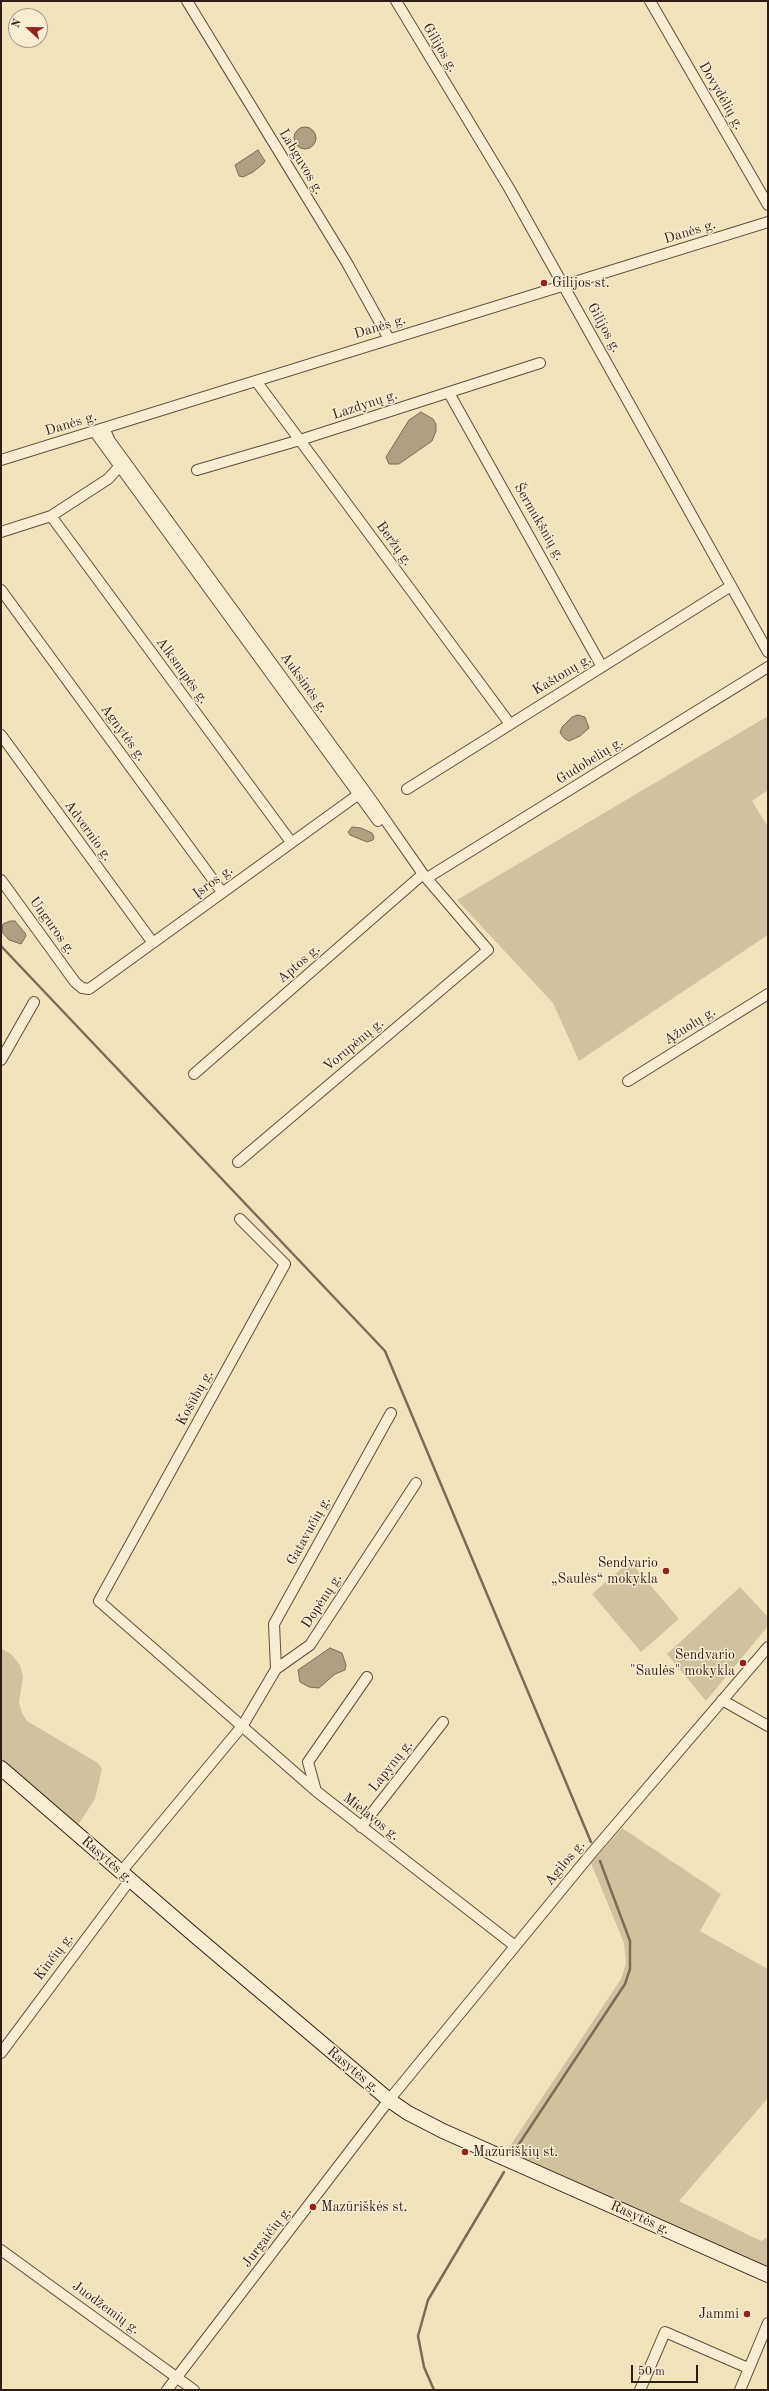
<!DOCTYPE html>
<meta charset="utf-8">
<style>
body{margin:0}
#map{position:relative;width:769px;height:2391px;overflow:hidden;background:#f2e4ba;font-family:"Old Standard TT",serif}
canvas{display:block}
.frame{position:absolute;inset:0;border:2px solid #2f1d15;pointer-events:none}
.north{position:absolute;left:8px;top:8px;width:40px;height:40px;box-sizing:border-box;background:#f7edd2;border:1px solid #a79a86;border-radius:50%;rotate:292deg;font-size:11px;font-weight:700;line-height:16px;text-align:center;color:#2f1d15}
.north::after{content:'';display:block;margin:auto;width:14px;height:18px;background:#8f2418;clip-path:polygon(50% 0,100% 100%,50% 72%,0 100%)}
.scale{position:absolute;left:631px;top:2365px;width:67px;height:18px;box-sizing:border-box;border:2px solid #2f1d15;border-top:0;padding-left:5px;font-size:12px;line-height:14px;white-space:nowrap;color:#2f1d15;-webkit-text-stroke:3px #f7edd2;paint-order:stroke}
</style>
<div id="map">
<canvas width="769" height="2391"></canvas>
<div class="frame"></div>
<div class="north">N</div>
<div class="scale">50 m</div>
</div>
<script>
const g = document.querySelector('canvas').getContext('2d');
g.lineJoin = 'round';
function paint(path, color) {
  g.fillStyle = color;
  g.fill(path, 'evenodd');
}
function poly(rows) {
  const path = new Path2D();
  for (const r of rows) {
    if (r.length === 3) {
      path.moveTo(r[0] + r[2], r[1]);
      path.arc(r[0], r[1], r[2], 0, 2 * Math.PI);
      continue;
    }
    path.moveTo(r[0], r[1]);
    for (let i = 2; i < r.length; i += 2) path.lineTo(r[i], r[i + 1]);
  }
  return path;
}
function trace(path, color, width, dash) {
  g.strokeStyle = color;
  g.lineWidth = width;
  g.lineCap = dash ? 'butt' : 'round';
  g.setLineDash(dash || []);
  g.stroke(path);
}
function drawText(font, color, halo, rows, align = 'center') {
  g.font = font + ' "Old Standard TT",serif';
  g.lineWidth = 3;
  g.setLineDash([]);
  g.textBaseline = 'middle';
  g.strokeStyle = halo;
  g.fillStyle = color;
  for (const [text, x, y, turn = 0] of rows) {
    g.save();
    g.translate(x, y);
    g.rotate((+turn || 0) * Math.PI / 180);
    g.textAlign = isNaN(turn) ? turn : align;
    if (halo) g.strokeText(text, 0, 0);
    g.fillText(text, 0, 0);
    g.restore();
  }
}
paint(poly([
 [768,716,768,790,752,801,768,827,768,935,579,1061,553,1003,457,900],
 [630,1561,679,1619,641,1652,592,1594],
 [740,1587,768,1617,768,1626,706,1701,667,1654],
 [1,1648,11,1654,20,1665,23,1677,19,1702,22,1713,27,1721,98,1763,102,1769,95,1799,78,1825,1,1758],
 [622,1828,721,1894,700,1931,768,1969,768,2098,679,2201,761,2241,768,2237,768,2268,504,2155,621,1979,626,1963,624,1943,591,1863]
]), '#d1c29e');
const water = poly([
 [305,138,11],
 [258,150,265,161,263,164,253,172,243,177,239,176,235,165,258,150],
 [421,412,433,419,436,424,436,431,432,441,399,464,389,464,386,457,409,420,421,412],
 [578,715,585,717,589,728,580,736,569,741,565,739,560,733,562,727,572,717,578,715],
 [352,827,361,828,372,833,374,837,373,840,367,842,350,835,348,832,352,827],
 [15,921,25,933,26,936,21,944,9,940,2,932,3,924,10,921,15,921],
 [330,1648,342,1653,346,1665,345,1670,335,1674,319,1688,309,1687,300,1682,298,1670,330,1648]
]);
paint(water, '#b0a082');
trace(water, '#7c6c56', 1);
trace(poly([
 [1,946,385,1351,591,1842],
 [517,2147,625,1984,630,1969,630,1941,600,1861],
 [434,2390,424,2367,418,2336,428,2300,504,2172]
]), '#7c6c56', 2.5);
const street = poly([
 [187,1,347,263,389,339],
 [396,1,509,188,768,652],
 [650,1,768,205],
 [256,381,510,724],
 [449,393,602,667],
 [104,428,110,441,370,798,423,874,488,950,238,1162],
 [94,431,378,821],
 [1,460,768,222],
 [197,470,300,440,540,363],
 [51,516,291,842],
 [1,532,51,516,108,479,119,467],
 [1,590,222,892],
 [1,735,153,943],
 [407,789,731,586],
 [427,878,768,667],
 [1,880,75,982,82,988,89,989,359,794],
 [1,1060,34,1002],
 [194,1074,423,874],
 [628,1081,768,994],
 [240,1219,285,1264,99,1601,316,1791],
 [276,1669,274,1624,391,1413],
 [367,1677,308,1762,316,1791,515,1946],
 [722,1700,768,1726],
 [361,1827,443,1722],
 [121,1872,243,1725,276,1669,310,1645,416,1483],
 [1,2053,130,1880],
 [1,2250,194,2390],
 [167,2390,389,2100,590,1855,768,1647],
 [640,2390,665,2332,748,2368],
 [740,2390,768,2323]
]);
const secondary = poly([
 [1,1768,193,1934,389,2100,408,2113,443,2131,768,2275]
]);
trace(street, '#604f3e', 12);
trace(secondary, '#2f1d15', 16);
trace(street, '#f7edd2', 10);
trace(secondary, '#f7edd2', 14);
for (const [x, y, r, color] of [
 [544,283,4,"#8f2418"],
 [666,1571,4,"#8f2418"],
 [743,1663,4,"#8f2418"],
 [465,2152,4,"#8f2418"],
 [313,2207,4,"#8f2418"],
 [747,2314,4,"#8f2418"]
]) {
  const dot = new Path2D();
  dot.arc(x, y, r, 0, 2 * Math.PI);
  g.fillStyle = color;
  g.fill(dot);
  trace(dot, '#f7edd2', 1.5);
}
drawText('14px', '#2f1d15', '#f7edd2', [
 ["Gilijos g.",440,48,59],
 ["Dovydėlių g.",721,96,60],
 ["Labguvos g.",301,162,59],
 ["Danės g.",690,232,-17],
 ["Danės g.",380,327,-17],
 ["Gilijos g.",604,328,61],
 ["Lazdynų g.",365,405,-18],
 ["Danės g.",71,424,-17],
 ["Šermukšnių g.",539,522,60],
 ["Beržų g.",394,544,54],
 ["Alksnupės g.",182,671,54],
 ["Kaštonų g.",562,675,-31],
 ["Auksinės g.",304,683,54],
 ["Agnytės g.",123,733,54],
 ["Gudobelių g.",590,761,-32],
 ["Advernio g.",88,831,54],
 ["Įsros g.",213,882,-36],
 ["Unguros g.",52,926,54],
 ["Aptos g.",299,964,-41],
 ["Ąžuolų g.",690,1026,-32],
 ["Vorupėnų g.",354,1045,-40],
 ["Košūbų g.",195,1398,-61],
 ["Gatavučių g.",309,1531,-61],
 ["Dopėnų g.",322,1601,-57],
 ["Lapynų g.",391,1766,-52],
 ["Mielavos g.",371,1817,38],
 ["Rasytės g.",107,1860,41],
 ["Agilos g.",565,1863,-50],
 ["Kinčių g.",54,1957,-53],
 ["Rasytės g.",353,2070,40],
 ["Rasytės g.",640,2218,24],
 ["Jurgaičių g.",267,2237,-53],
 ["Juodžemių g.",106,2308,36]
]);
drawText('14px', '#2f1d15', '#f7edd2', [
 ["Gilijos st.",552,283],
 ["Sendvario",658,1563,"right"],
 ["„Saulės“ mokykla",658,1579,"right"],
 ["Sendvario",735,1655,"right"],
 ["\"Saulės\" mokykla",735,1671,"right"],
 ["Mazūriškių st.",473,2152],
 ["Mazūriškės st.",321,2207],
 ["Jammi",739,2314,"right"]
], 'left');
</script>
